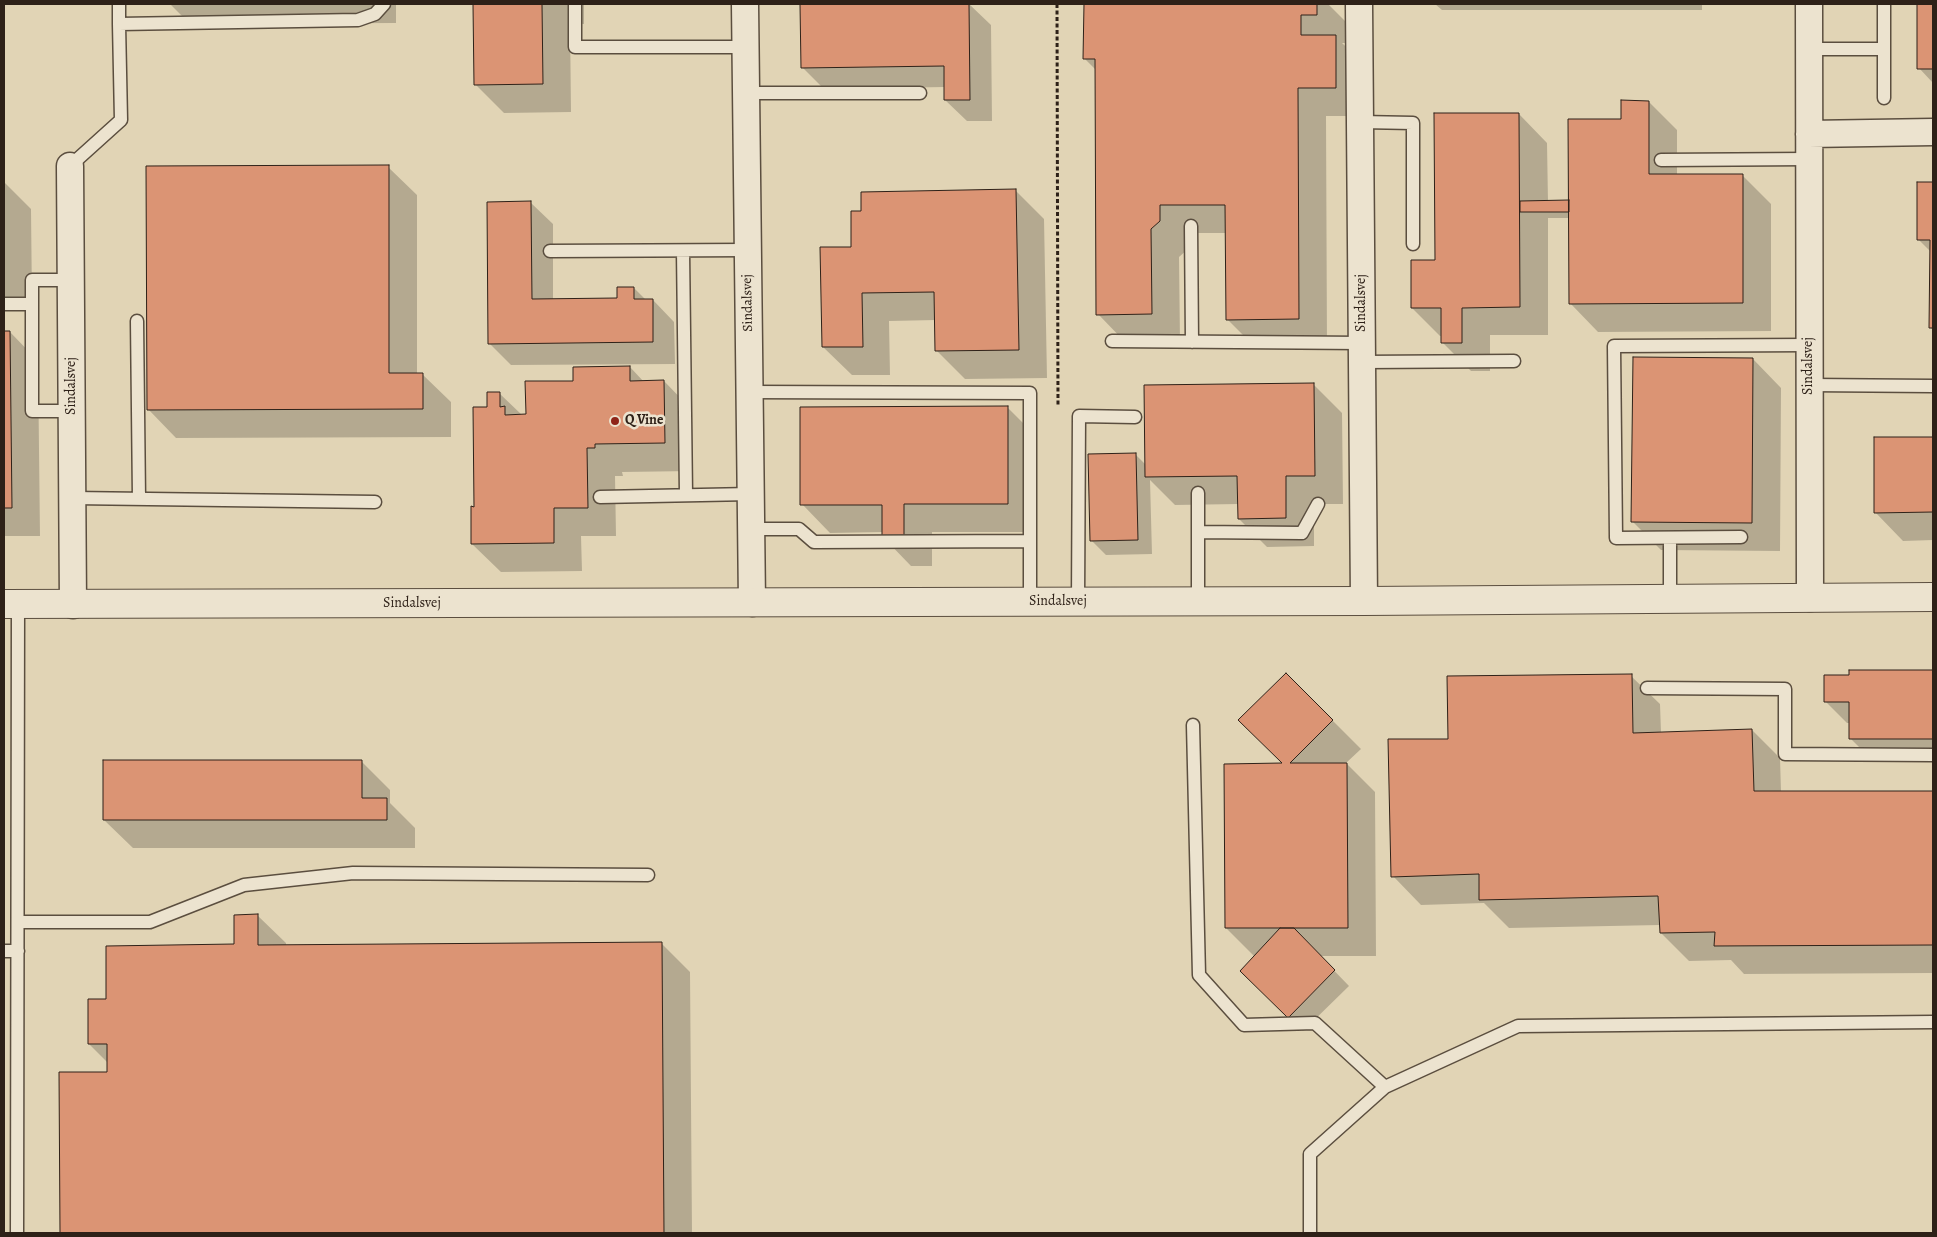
<!DOCTYPE html>
<style>
body{margin:0}
#map{position:relative;width:1937px;height:1237px;overflow:hidden;background:#e1d4b5;font-family:Alegreya,serif}
canvas{display:block}
.frame{position:absolute;inset:0;border:5px solid #2e2118;pointer-events:none}
</style>
<div id="map">
<canvas width="1937" height="1237"></canvas>
<div class="frame"></div>
</div>
<script>
const g = document.querySelector('canvas').getContext('2d');
g.lineJoin = 'round';
function paint(path, color) {
  g.fillStyle = color;
  g.fill(path, 'evenodd');
}
function poly(rows) {
  const path = new Path2D();
  for (const r of rows) {
    path.moveTo(r[0], r[1]);
    for (let i = 2; i < r.length; i += 2) path.lineTo(r[i], r[i + 1]);
  }
  return path;
}
function trace(path, color, width, dash) {
  g.strokeStyle = color;
  g.lineWidth = width;
  g.lineCap = dash ? 'butt' : 'round';
  g.setLineDash(dash || []);
  g.stroke(path);
}
function drawText(font, color, halo, rows, align = 'center') {
  g.font = font + ' Alegreya,serif';
  g.lineWidth = 5;
  g.setLineDash([]);
  g.textBaseline = 'middle';
  g.strokeStyle = halo;
  g.fillStyle = color;
  for (const [text, x, y, turn = 0] of rows) {
    g.save();
    g.translate(x, y);
    g.rotate((+turn || 0) * Math.PI / 180);
    g.textAlign = isNaN(turn) ? turn : align;
    if (halo) g.strokeText(text, 0, 0);
    g.fillText(text, 0, 0);
    g.restore();
  }
}
paint(poly([
 [170,4,396,4,396,23,190,24],
 [475,4,584,4,584,24,570,23,571,112,504,113,475,84],
 [969,4,991,25,992,121,967,121,945,100,945,87,824,89,802,67,802,5],
 [1085,4,1328,4,1345,21,1345,43,1342,43,1364,64,1364,116,1326,116,1327,347,1256,348,1227,319,1227,233,1188,233,1188,249,1179,257,1180,342,1126,343,1098,314,1096,70,1085,59],
 [1435,4,1702,4,1702,10,1442,10],
 [1919,4,1933,4,1933,83,1919,68],
 [1649,102,1677,130,1677,176,1742,175,1771,204,1771,331,1598,332,1570,303,1570,218,1548,218,1548,335,1490,335,1490,371,1471,371,1442,342,1442,336,1440,336,1412,308,1519,114,1547,143,1548,202,1570,201,1622,120],
 [388,167,417,195,417,374,422,374,451,402,451,437,176,438,148,409],
 [4,182,31,209,32,303,4,303],
 [1918,183,1933,183,1933,330,1931,328,1931,252,1918,239],
 [1015,190,1044,219,1047,378,965,379,936,350,936,320,889,321,890,375,852,375,823,347,862,212],
 [531,203,553,224,553,300,618,299,634,288,646,300,653,300,674,322,675,364,511,365,489,343],
 [4,332,10,332,38,361,40,536,4,536],
 [1753,359,1781,388,1780,551,1661,550,1633,522],
 [630,367,644,382,664,381,692,410,693,471,622,472,623,476,615,476,616,536,581,536,582,571,501,572,472,544,488,408,499,393,522,415,527,415,574,382],
 [1314,385,1342,413,1343,504,1314,504,1314,546,1267,547,1239,519,1239,504,1175,505,1150,480,1152,554,1106,555,1091,540,1135,454,1147,466],
 [1008,408,1036,436,1036,532,932,532,932,566,911,566,883,537,883,532,830,533,802,504],
 [1875,438,1933,438,1933,540,1903,541,1875,512],
 [1850,671,1933,671,1933,760,1872,760,1850,738,1850,723,1847,723,1825,701,1850,676],
 [1286,674,1361,749,1346,763,1375,792,1376,956,1320,956,1349,986,1303,1031,1242,971,1255,957,1226,928,1284,764],
 [1631,676,1660,704,1661,733,1752,730,1780,758,1781,792,1933,792,1933,973,1744,974,1731,960,1689,961,1661,933,1660,925,1509,928,1484,903,1421,905,1393,876,1450,740],
 [362,762,390,790,390,803,415,828,415,848,133,848,104,820],
 [257,915,286,943,286,946,661,943,690,972,692,1233,61,1233,60,1073,108,1073,108,1063,89,1044,107,1000,236,946]
]), '#0003');
const building = poly([
 [473,4,542,4,543,84,474,85,473,4],
 [800,4,969,4,970,100,944,100,944,66,801,68,800,4],
 [1084,4,1317,4,1317,15,1301,15,1301,35,1336,35,1336,88,1298,88,1299,319,1226,320,1225,205,1160,205,1160,221,1151,229,1152,314,1096,315,1095,59,1083,59,1084,4],
 [1917,4,1933,4,1933,69,1917,69,1917,4],
 [1621,100,1649,101,1649,174,1743,174,1743,303,1569,304,1568,119,1621,119,1621,100],
 [1434,113,1519,113,1520,307,1462,308,1462,343,1441,343,1441,308,1411,308,1411,260,1435,260,1434,113],
 [389,165,389,373,423,373,423,409,147,410,146,166,389,165],
 [1917,182,1933,182,1933,328,1929,328,1930,240,1917,240,1917,182],
 [1016,189,1019,350,935,351,934,292,862,293,863,347,822,347,820,247,851,247,851,211,861,211,861,192,1016,189],
 [1569,200,1569,212,1520,212,1520,201,1569,200],
 [531,201,532,299,617,298,617,287,634,287,634,299,653,299,653,342,488,344,487,202,531,201],
 [4,331,10,331,12,508,4,508,4,331],
 [1633,357,1753,358,1752,523,1631,522,1633,357],
 [630,366,630,381,664,380,665,443,595,444,595,448,587,448,588,508,554,508,554,543,471,544,471,506,474,507,473,407,487,407,487,392,500,392,500,407,505,406,505,415,526,414,525,381,573,381,573,367,630,366],
 [1314,383,1315,476,1286,476,1286,518,1238,519,1237,476,1145,477,1144,385,1314,383],
 [1008,406,1008,504,904,504,904,538,882,538,882,505,800,505,800,407,1008,406],
 [1874,437,1933,437,1933,512,1874,513,1874,437],
 [1136,453,1138,540,1090,541,1088,454,1136,453],
 [1849,670,1933,670,1933,739,1849,739,1849,702,1824,702,1824,675,1849,675,1849,670],
 [1286,673,1333,720,1290,763,1347,763,1348,928,1225,928,1224,764,1282,763,1238,720,1286,673],
 [1632,674,1633,733,1752,729,1754,791,1933,791,1933,945,1714,946,1715,932,1660,933,1658,896,1479,900,1479,874,1391,877,1388,739,1448,739,1447,676,1632,674],
 [103,760,362,760,362,798,387,798,387,820,103,820,103,760],
 [258,914,258,945,662,942,664,1233,60,1233,59,1072,107,1072,107,1044,88,1044,88,999,106,999,106,946,234,944,234,915,258,914],
 [1280,928,1294,928,1335,970,1288,1018,1240,971,1280,928]
]);
paint(building, '#db9474');
trace(building, '#2e2118', 1);
const service = poly([
 [119,4,119,24],
 [575,4,575,47,745,47],
 [1884,4,1884,98],
 [1809,49,1884,49],
 [746,93,920,93],
 [1361,122,1413,123,1413,244],
 [1661,160,1809,159],
 [70,166,121,120,119,24,358,20,375,14,384,4],
 [1191,226,1192,342],
 [550,251,748,250],
 [683,251,686,495],
 [71,280,32,280,32,411,72,411],
 [4,304,32,304],
 [137,321,139,499],
 [1112,341,1362,343],
 [1363,362,1514,361],
 [1809,385,1933,386],
 [749,392,1030,393,1030,602],
 [1198,493,1198,601],
 [600,497,751,494],
 [73,498,375,502],
 [751,529,799,529,814,542,1030,541],
 [1198,532,1302,533,1318,504],
 [1741,537,1616,538,1614,346,1809,345],
 [1670,538,1670,599],
 [1078,602,1079,416,1135,417],
 [1647,688,1785,689,1785,754,1933,755],
 [1193,725,1199,975,1244,1025,1315,1023,1385,1087],
 [18,922,150,922,244,885,353,873,648,875],
 [4,951,18,951],
 [17,1233,18,604],
 [1310,1233,1310,1154,1385,1087,1518,1026,1933,1022]
]);
const minor = poly([
 [745,4,752,603],
 [1359,4,1364,601],
 [1809,4,1810,598],
 [1809,134,1933,132],
 [70,166,73,605]
]);
const tertiary = poly([
 [4,604,1364,601,1933,597]
]);
trace(service, '#5b4e3f', 15);
trace(minor, '#5b4e3f', 29);
trace(tertiary, '#5b4e3f', 30);
trace(poly([
 [1057,4,1058,406]
]), '#2e2118', 3, [4, 2.5]);
trace(service, '#ece3cf', 12);
trace(minor, '#ece3cf', 26);
trace(tertiary, '#ece3cf', 28);
for (const [x, y, r, color] of [
 [615,421,5,"#8f2418"]
]) {
  const dot = new Path2D();
  dot.arc(x, y, r, 0, 2 * Math.PI);
  g.fillStyle = color;
  g.fill(dot);
  trace(dot, '#ece3cf', 2);
}
drawText('14px', '#2e2118', '#ece3cf', [
 ["Sindalsvej",748,303,-91],
 ["Sindalsvej",1362,303,-90],
 ["Sindalsvej",1809,366,-90],
 ["Sindalsvej",72,386,-90],
 ["Sindalsvej",1058,602],
 ["Sindalsvej",412,604]
]);
drawText('bold 14px', '#2e2118', '#ece3cf', [
 ["Q Vine",625,421]
], 'left');
</script>
